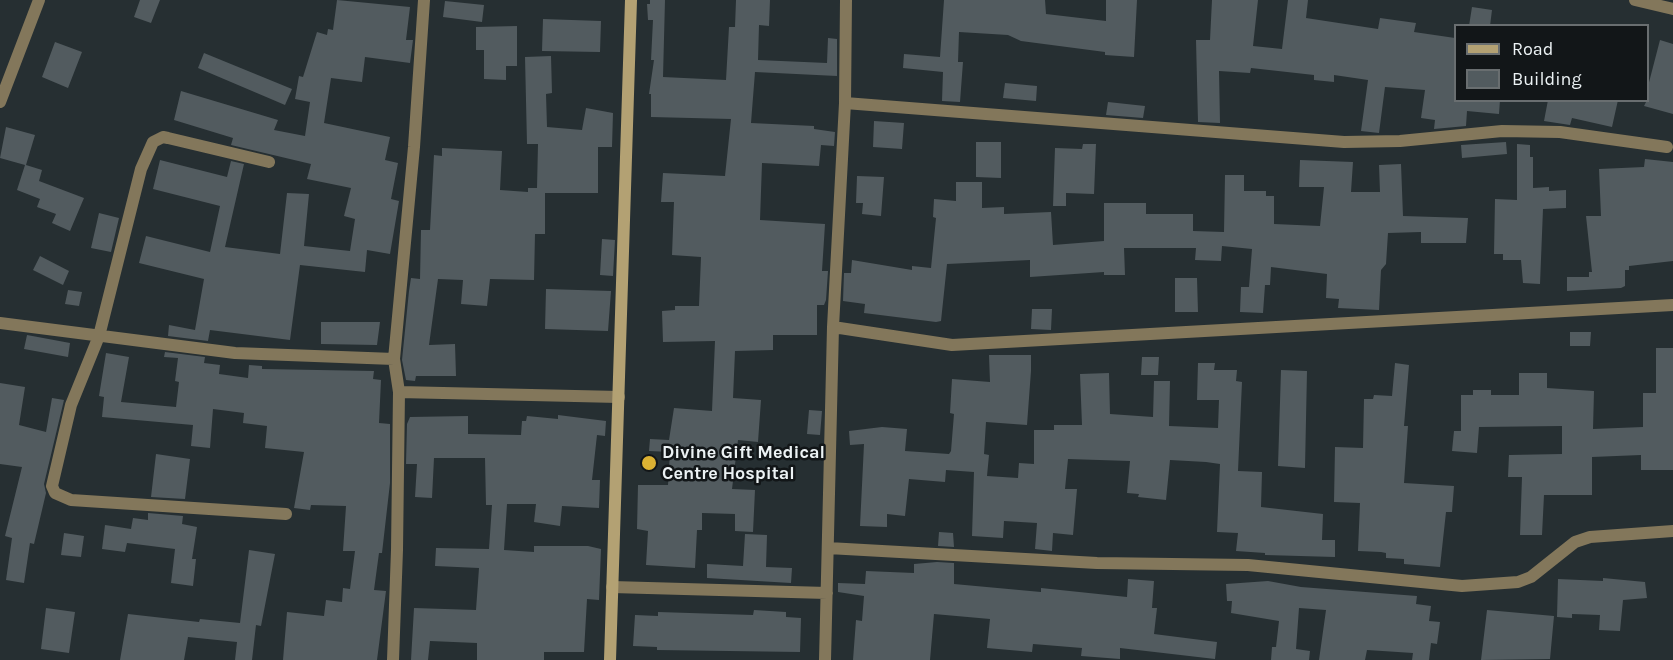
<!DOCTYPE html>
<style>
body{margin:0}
#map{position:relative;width:1673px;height:660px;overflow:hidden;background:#262f32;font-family:Karla,sans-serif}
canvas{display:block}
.legend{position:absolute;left:1454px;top:24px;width:195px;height:78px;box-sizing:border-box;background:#121618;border:2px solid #696e70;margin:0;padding:8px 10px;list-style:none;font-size:18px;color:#ecf2f4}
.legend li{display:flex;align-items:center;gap:12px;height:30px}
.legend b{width:30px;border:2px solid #696e70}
</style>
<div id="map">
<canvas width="1673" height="660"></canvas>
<ul class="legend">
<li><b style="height:8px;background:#b3a173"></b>Road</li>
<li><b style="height:16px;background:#525b5f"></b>Building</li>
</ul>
</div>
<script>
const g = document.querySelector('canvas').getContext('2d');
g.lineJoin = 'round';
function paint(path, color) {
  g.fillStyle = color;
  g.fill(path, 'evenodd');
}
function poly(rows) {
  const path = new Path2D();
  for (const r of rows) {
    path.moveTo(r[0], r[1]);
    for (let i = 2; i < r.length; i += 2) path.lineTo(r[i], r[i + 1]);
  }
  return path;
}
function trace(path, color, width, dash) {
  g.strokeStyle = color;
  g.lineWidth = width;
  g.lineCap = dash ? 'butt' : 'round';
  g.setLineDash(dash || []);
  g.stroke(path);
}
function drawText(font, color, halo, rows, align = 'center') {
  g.font = font + ' Karla,sans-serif';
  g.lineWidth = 5;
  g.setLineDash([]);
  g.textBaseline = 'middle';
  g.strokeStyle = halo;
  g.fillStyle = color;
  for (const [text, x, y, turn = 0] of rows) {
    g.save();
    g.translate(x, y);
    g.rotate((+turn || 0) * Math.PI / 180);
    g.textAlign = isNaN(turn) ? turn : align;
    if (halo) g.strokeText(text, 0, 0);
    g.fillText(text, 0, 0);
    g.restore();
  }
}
paint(poly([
 [140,0,160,0,151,23,134,17],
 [337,0,410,7,406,40,413,40,410,63,365,57,362,82,331,78,324,123,390,137,385,160,398,163,391,199,399,201,390,254,367,250,365,272,300,265,290,340,210,330,208,341,168,336,169,325,195,330,204,279,139,263,146,236,210,252,220,206,153,189,160,160,227,177,231,161,244,164,225,247,280,254,287,193,309,194,304,246,350,251,355,219,344,216,351,188,307,179,311,164,231,145,233,138,174,120,181,91,278,120,274,130,305,136,310,102,295,99,299,76,303,77,317,32,327,35,328,29,333,30],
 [650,0,665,0,663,77,726,80,729,27,735,27,736,0,770,0,769,26,759,25,758,60,827,63,828,38,837,39,837,76,755,72,751,123,814,126,814,129,835,132,834,146,821,145,819,166,762,163,760,220,825,224,822,271,828,271,826,300,824,305,817,305,817,335,773,335,773,350,735,351,733,398,761,400,758,442,738,440,732,489,755,490,753,532,735,531,735,514,702,513,702,530,697,530,695,568,646,565,648,531,637,529,638,485,668,485,670,452,649,451,650,439,669,440,674,408,712,411,715,341,663,342,662,311,675,310,675,306,699,306,701,257,672,255,674,202,661,202,663,173,725,176,731,119,651,117,651,94,649,94,654,60,651,60,653,20,648,20,647,4,650,4],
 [944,0,1045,0,1046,14,1106,21,1106,0,1137,0,1134,57,1105,55,1105,52,1021,41,1008,35,959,32,958,62,963,62,960,102,942,101,943,72,903,68,904,54,940,57],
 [1212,0,1258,0,1253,46,1282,49,1288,0,1308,0,1306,18,1378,29,1380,18,1416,23,1414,32,1455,38,1455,100,1500,100,1499,114,1467,111,1466,126,1434,129,1435,120,1421,118,1425,90,1385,87,1379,133,1361,131,1368,80,1334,75,1334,82,1314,80,1314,75,1251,68,1250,73,1219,71,1220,123,1198,122,1196,40,1210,40],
 [445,1,484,5,482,22,443,17],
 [1472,7,1492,10,1490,26,1469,26],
 [543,19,601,21,600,52,542,51],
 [517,26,517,66,506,66,506,80,484,79,484,50,476,50,476,27],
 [1660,40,1673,44,1673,114,1644,106,1647,100,1647,90],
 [55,42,82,52,68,88,42,77],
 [204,53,292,89,285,105,198,68],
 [551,56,552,93,546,94,547,127,582,130,586,108,613,113,612,147,598,147,598,193,545,193,545,234,535,234,534,280,490,279,487,306,461,304,463,280,438,279,429,345,455,344,456,376,416,376,415,381,406,380,402,360,409,291,411,278,420,279,421,230,430,230,434,155,442,156,442,148,502,151,500,190,528,192,528,188,537,188,538,144,527,144,525,57],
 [1005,83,1037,86,1036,101,1003,98],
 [1548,100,1618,100,1612,127,1572,118,1570,125,1544,121],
 [1108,102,1145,106,1143,118,1106,115],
 [874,121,904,123,902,149,873,147],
 [6,127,35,135,26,165,42,170,39,181,84,198,70,231,52,223,56,214,37,207,40,199,17,190,25,165,0,158],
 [976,142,1001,142,1001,178,976,177],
 [1506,142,1507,154,1462,158,1461,145],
 [1083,144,1096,144,1094,194,1066,193,1066,206,1053,206,1055,148,1082,149],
 [1517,144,1530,145,1530,157,1533,157,1533,188,1549,187,1549,191,1566,190,1566,208,1543,209,1540,284,1523,283,1521,260,1503,260,1503,254,1494,254,1495,199,1517,200],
 [1645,159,1673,162,1673,261,1629,266,1629,270,1625,270,1625,286,1621,288,1567,291,1567,277,1589,277,1589,272,1592,272,1586,216,1601,216,1599,169,1644,167],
 [1300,160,1353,162,1351,192,1380,192,1379,165,1401,164,1403,216,1468,218,1466,243,1421,243,1421,232,1388,233,1386,264,1381,270,1379,310,1338,308,1339,299,1326,298,1327,274,1271,267,1270,285,1265,285,1263,313,1240,312,1241,287,1249,287,1252,249,1222,246,1221,261,1195,260,1196,248,1124,248,1125,275,1104,275,1104,272,1030,277,1030,260,947,264,941,321,936,322,864,313,865,304,843,301,844,273,851,273,852,260,912,270,912,266,931,268,936,218,933,217,934,199,956,201,956,182,982,182,982,208,1004,207,1004,214,1051,212,1053,245,1104,241,1104,203,1146,203,1146,214,1193,214,1193,231,1224,232,1225,175,1244,175,1244,191,1266,191,1266,196,1274,196,1274,224,1320,226,1324,187,1299,187],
 [857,176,884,177,881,216,862,214,863,203,856,203],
 [99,213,119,218,111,252,91,248],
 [602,239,615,240,613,276,600,275],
 [40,256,69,271,63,285,33,270],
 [1175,278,1197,278,1198,312,1175,312],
 [546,289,611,291,608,331,545,329],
 [68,290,82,292,79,306,65,304],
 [1032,309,1052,309,1051,330,1031,329],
 [321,322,380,322,377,345,321,344],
 [1570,332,1591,332,1590,346,1570,346],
 [27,335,70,343,68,357,24,349],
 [1656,348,1673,348,1673,470,1641,470,1641,455,1592,457,1592,495,1544,495,1542,535,1520,535,1522,477,1508,477,1509,455,1562,454,1562,426,1479,427,1477,453,1452,451,1454,431,1461,431,1461,395,1473,395,1473,390,1491,390,1491,395,1519,395,1519,373,1547,373,1547,388,1594,391,1593,429,1643,427,1643,393,1656,393],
 [165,352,205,357,204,363,220,365,219,374,248,378,249,365,262,366,262,369,374,371,373,379,381,380,379,423,390,424,390,483,382,553,379,553,374,590,386,591,377,660,283,660,287,612,324,616,326,600,342,602,343,588,350,589,355,551,343,551,346,506,311,505,310,510,294,508,304,452,265,448,267,426,243,423,244,413,213,409,210,448,191,446,193,425,102,417,104,397,99,396,106,353,129,357,121,402,176,407,179,382,175,381,178,358,164,357],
 [989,355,1031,355,1031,371,1027,425,986,422,984,454,989,455,987,476,1018,478,1019,463,1034,464,1034,430,1054,430,1054,425,1082,425,1080,374,1109,373,1110,414,1153,417,1154,381,1170,381,1169,426,1218,428,1219,400,1197,400,1198,363,1215,363,1214,370,1237,370,1236,381,1242,382,1238,471,1262,472,1261,507,1323,514,1322,540,1335,540,1335,557,1265,555,1265,553,1236,551,1238,533,1217,532,1220,464,1206,462,1170,460,1166,500,1138,497,1139,494,1127,493,1130,461,1068,459,1065,489,1077,489,1073,535,1053,533,1052,551,1035,549,1037,523,1004,521,1003,538,972,536,974,472,946,470,945,482,909,479,905,516,887,514,887,527,860,526,864,444,850,445,849,431,882,427,907,429,905,451,949,454,951,451,954,414,950,413,952,379,990,382],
 [1142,357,1159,357,1158,375,1141,375],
 [1395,363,1409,365,1404,426,1408,426,1404,483,1454,486,1452,512,1446,512,1440,567,1404,564,1404,559,1386,558,1386,553,1381,552,1358,551,1360,503,1334,502,1335,447,1363,448,1364,399,1373,399,1374,395,1392,396],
 [1281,370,1307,371,1305,468,1278,466],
 [0,383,25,387,19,425,46,432,52,398,64,400,44,484,46,493,34,544,30,543,24,583,6,580,12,538,5,536,22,467,0,464],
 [809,410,822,411,820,435,807,434],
 [558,415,606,421,605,436,597,435,592,480,600,480,599,508,562,506,560,526,534,522,536,504,507,504,504,550,534,552,534,546,588,546,601,549,599,600,587,599,584,652,544,652,544,660,477,660,477,643,430,641,428,660,411,660,414,608,476,610,479,568,435,566,436,548,489,549,492,505,486,505,485,458,434,458,432,498,415,497,417,464,406,464,407,424,410,417,468,416,468,434,521,435,522,421,526,421,527,416,558,419],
 [156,454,190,459,185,499,151,497],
 [148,513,183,516,182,524,197,527,192,559,196,559,193,586,171,583,175,549,127,543,125,552,102,549,105,525,131,529,133,518,148,520],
 [939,532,953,533,954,547,938,546],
 [64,533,84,536,81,557,61,555],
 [745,534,767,535,766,567,792,568,791,583,707,578,707,564,743,566],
 [249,550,275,554,261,626,256,625,252,660,235,660,237,642,188,637,184,660,120,660,128,614,199,622,200,619,240,623],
 [937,562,954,563,954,584,1041,592,1041,588,1127,597,1128,579,1154,581,1152,608,1157,608,1154,634,1217,642,1215,659,1120,648,1120,659,1081,656,1082,648,1033,644,1032,652,987,648,990,619,934,614,930,660,853,660,856,620,862,621,864,596,838,592,838,583,865,584,866,571,914,573,914,564],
 [1603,578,1645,582,1647,598,1623,600,1620,631,1599,630,1600,615,1572,614,1572,618,1557,617,1558,579,1603,581],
 [1268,581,1301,587,1417,596,1416,604,1431,606,1429,621,1440,622,1437,644,1431,643,1429,660,1412,660,1413,653,1367,650,1365,660,1319,660,1326,610,1299,608,1296,649,1310,651,1309,660,1271,660,1272,647,1276,647,1279,621,1231,613,1232,601,1227,601,1226,584],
 [46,608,75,612,69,653,41,649],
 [754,610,786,612,786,617,801,618,800,652,657,650,657,647,633,646,635,615,658,616,658,612,753,615],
 [1487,610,1554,616,1550,659,1481,660]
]), '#525b5f');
trace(poly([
 [1635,0,1673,9],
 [0,102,39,0],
 [845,103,1344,142,1400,141,1502,131,1560,132,1667,147],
 [269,162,168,138,163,137,153,142,141,169,99,336,71,405,52,486,55,493,71,500,286,514],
 [0,323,235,353,394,359],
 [833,327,952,345,1673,305],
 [399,392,619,397],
 [828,548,1097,563,1248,565,1462,586,1518,582,1531,577,1575,542,1590,537,1673,531],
 [612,587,827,593],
 [393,660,397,550,399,392,394,359,414,147,424,0],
 [825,660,833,327,845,103,846,0]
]), '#83775b', 12);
trace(poly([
 [610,660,631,0]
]), '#b3a173', 12);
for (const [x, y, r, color] of [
 [649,463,8,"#dcb233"]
]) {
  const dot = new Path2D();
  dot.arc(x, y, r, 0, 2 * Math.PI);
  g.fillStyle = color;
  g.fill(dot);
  trace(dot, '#121618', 2);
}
drawText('bold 18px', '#ecf2f4', '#121618', [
 ["Divine Gift Medical",662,453],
 ["Centre Hospital",662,474]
], 'left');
</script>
